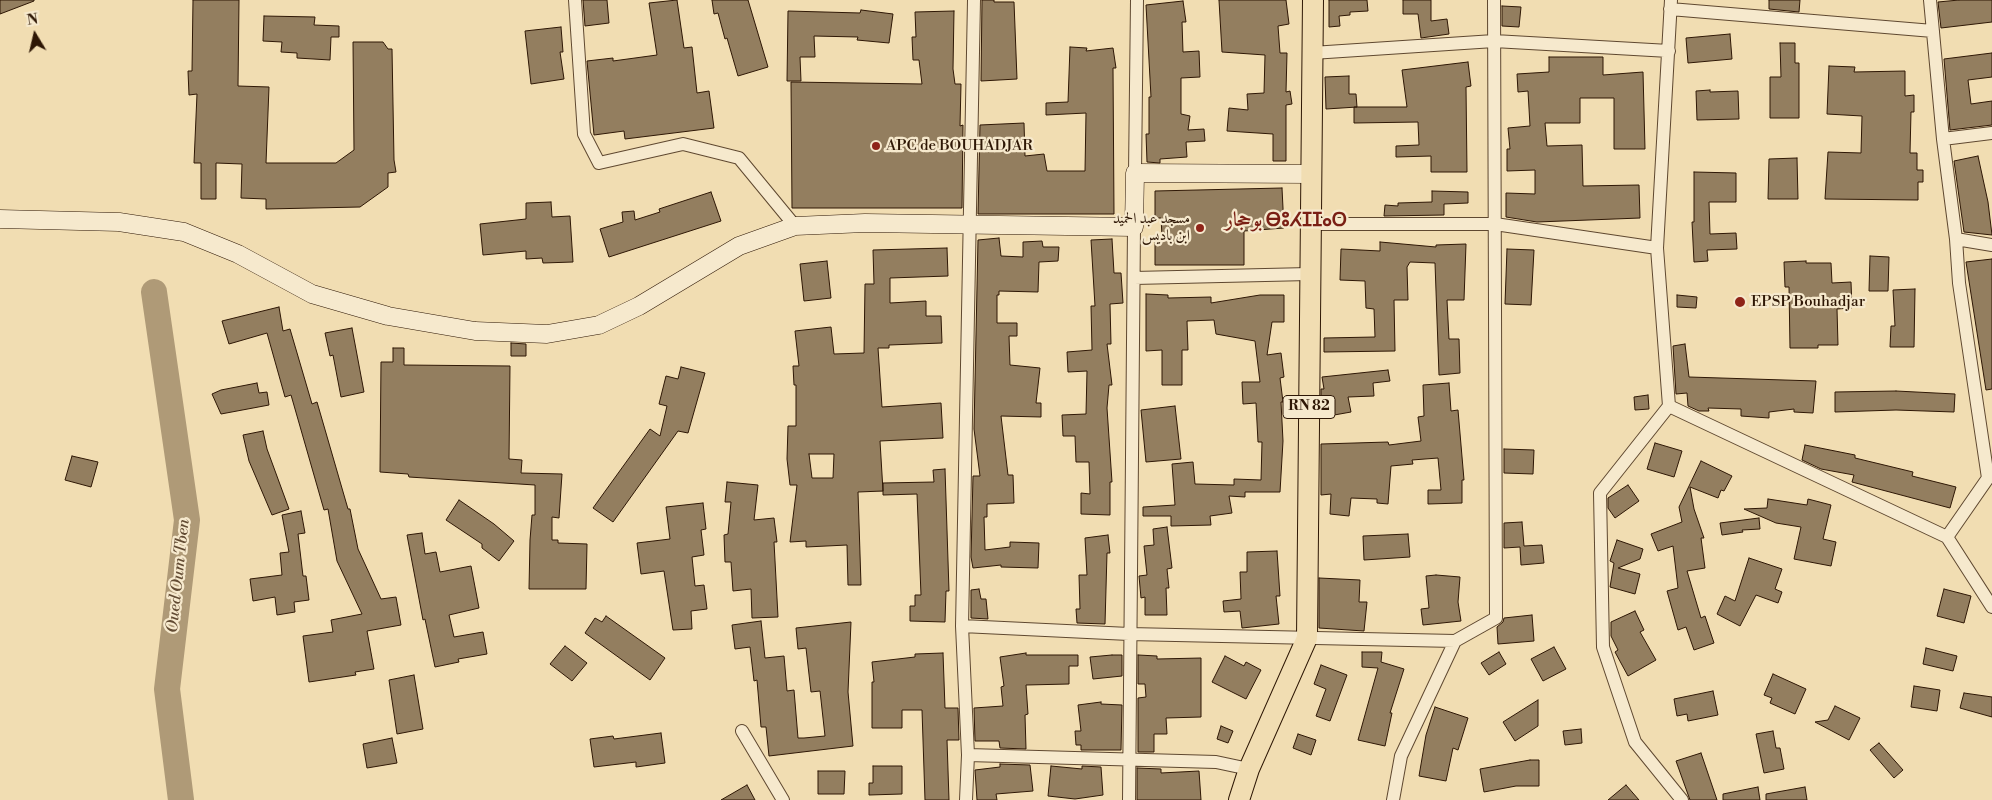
<!DOCTYPE html>
<meta charset="utf-8">
<style>
body{margin:0}
#map{position:relative;width:1992px;height:800px;overflow:hidden;background:#f1ddb2;font-family:"Libre Bodoni",serif}
canvas{display:block}
.north{position:absolute;left:10px;top:10px;width:50px;height:50px;-webkit-text-stroke:4px #f6e9cd;paint-order:stroke;rotate:351deg;font-size:14px;font-weight:700;line-height:20px;text-align:center;color:#2e1705}
.north::after{content:'';display:block;margin:auto;width:18px;height:22px;background:#2e1705;clip-path:polygon(50% 0,100% 100%,50% 72%,0 100%)}
</style>
<div id="map">
<canvas width="1992" height="800"></canvas>
<div class="north">N</div>
</div>
<script>
const g = document.querySelector('canvas').getContext('2d');
g.lineJoin = 'round';
function poly(rows) {
  const path = new Path2D();
  for (const r of rows) {
    path.moveTo(r[0], r[1]);
    for (let i = 2; i < r.length; i += 2) path.lineTo(r[i], r[i + 1]);
  }
  return path;
}
function trace(path, color, width, dash) {
  g.strokeStyle = color;
  g.lineWidth = width;
  g.lineCap = dash ? 'butt' : 'round';
  g.setLineDash(dash || []);
  g.stroke(path);
}
function paint(path, color) {
  g.fillStyle = color;
  g.fill(path, 'evenodd');
}
function drawText(font, color, halo, rows, align = 'center') {
  g.font = font + ' "Libre Bodoni",Amiri,"Noto Sans Tifinagh",serif';
  g.lineWidth = 4.5;
  g.setLineDash([]);
  g.textBaseline = 'middle';
  g.strokeStyle = halo;
  g.fillStyle = color;
  for (const [text, x, y, turn = 0] of rows) {
    g.save();
    g.translate(x, y);
    g.rotate((+turn || 0) * Math.PI / 180);
    g.textAlign = isNaN(turn) ? turn : align;
    if (halo) g.strokeText(text, 0, 0);
    g.fillText(text, 0, 0);
    g.restore();
  }
}
trace(poly([
 [154,292,187,520,167,689,181,800]
]), '#af9a77', 26);
const building = poly([
 [0,0,34,0,34,1,0,14,0,0],
 [193,0,239,0,238,86,269,87,266,163,336,163,354,150,353,42,383,42,388,49,392,49,394,160,396,172,388,173,388,187,360,207,266,209,266,199,241,198,242,164,216,163,216,199,201,199,201,163,194,163,197,94,189,95,188,71,192,71,193,0],
 [583,0,607,0,609,23,585,26,583,0],
 [677,0,684,48,692,47,697,93,709,91,714,128,625,139,624,131,594,135,587,61,613,58,613,61,657,55,649,3,677,0],
 [712,0,748,0,768,67,738,76,727,38,725,39,718,13,714,14,712,0],
 [982,0,994,0,994,2,1014,2,1017,79,981,81,982,0],
 [1219,0,1286,0,1289,24,1278,26,1280,53,1287,53,1286,92,1290,91,1292,104,1286,105,1286,161,1273,161,1273,134,1227,131,1229,108,1248,110,1247,94,1264,93,1265,55,1222,52,1219,0],
 [1329,0,1367,0,1368,11,1350,12,1350,15,1339,16,1340,26,1329,27,1329,0],
 [1403,0,1431,0,1431,21,1447,19,1449,34,1421,38,1418,14,1403,14,1403,0],
 [1769,0,1800,0,1799,12,1769,9,1769,0],
 [1959,0,1992,0,1992,22,1941,28,1938,2,1959,0],
 [1183,1,1186,22,1182,22,1183,52,1199,51,1200,77,1181,78,1181,114,1190,116,1188,130,1204,129,1205,141,1186,142,1187,157,1160,159,1160,163,1147,162,1146,134,1149,134,1149,97,1151,97,1146,5,1183,1],
 [1502,6,1521,7,1519,27,1502,26,1502,6],
 [861,10,893,14,889,43,857,40,858,37,814,36,815,57,800,57,801,81,787,81,788,11,860,13,861,10],
 [954,11,953,69,955,84,961,84,960,126,963,125,962,208,792,208,791,82,922,84,919,60,913,60,912,37,916,37,915,12,954,11],
 [264,16,315,17,314,25,339,26,339,37,331,37,330,60,297,58,297,53,281,52,282,42,263,41,264,16],
 [561,27,563,52,560,52,564,79,531,84,525,31,561,27],
 [1730,34,1732,59,1688,63,1686,38,1730,34],
 [1780,43,1795,43,1795,63,1799,63,1799,118,1770,118,1770,77,1781,77,1780,43],
 [1070,47,1087,48,1086,51,1113,48,1116,68,1113,68,1114,214,978,214,980,125,1024,123,1025,156,1044,154,1047,171,1085,171,1086,113,1046,115,1046,103,1068,102,1070,47],
 [1992,53,1992,77,1968,80,1971,104,1992,101,1992,125,1950,130,1944,59,1992,53],
 [1549,57,1603,57,1603,75,1643,72,1645,149,1614,149,1614,98,1580,98,1580,123,1545,123,1547,146,1582,145,1583,186,1639,185,1640,218,1537,222,1506,217,1506,193,1535,194,1535,170,1507,171,1507,149,1510,149,1508,128,1530,126,1528,91,1518,92,1517,74,1549,72,1549,57],
 [1468,62,1471,86,1466,87,1467,172,1431,172,1431,156,1396,157,1396,146,1419,145,1418,122,1354,123,1354,107,1407,107,1402,70,1468,62],
 [1829,66,1855,67,1854,72,1905,71,1905,96,1914,95,1914,112,1911,112,1910,153,1917,153,1917,170,1923,170,1923,182,1918,182,1918,200,1825,199,1828,152,1861,153,1862,116,1827,114,1829,66],
 [1349,76,1349,94,1356,94,1357,107,1326,109,1325,77,1349,76],
 [1710,90,1710,92,1738,91,1739,119,1697,120,1696,91,1710,90],
 [1978,156,1988,202,1992,235,1964,232,1954,161,1978,156],
 [1797,158,1798,199,1768,199,1769,159,1797,158],
 [1694,172,1736,173,1736,202,1709,202,1710,234,1736,233,1737,249,1707,250,1708,261,1694,262,1692,222,1694,222,1694,172],
 [1282,188,1284,228,1244,231,1244,265,1155,265,1155,237,1162,236,1161,218,1155,218,1155,191,1282,188],
 [1432,191,1468,192,1468,203,1444,204,1444,215,1384,216,1385,205,1398,206,1398,203,1432,202,1432,191],
 [711,192,721,221,609,257,600,229,623,222,622,212,634,211,635,220,660,212,659,209,711,192],
 [551,202,552,217,570,216,573,262,543,263,542,258,526,259,526,251,483,255,480,224,526,219,526,203,551,202],
 [999,238,1001,256,1023,257,1023,242,1042,241,1043,247,1059,247,1058,261,1039,262,1038,292,999,291,999,295,997,295,997,323,1017,323,1017,336,1009,336,1010,365,1040,368,1036,403,1041,403,1041,417,1001,416,1008,475,1013,475,1014,503,987,504,987,517,984,517,985,550,1010,547,1010,542,1039,543,1038,568,1001,567,1001,565,973,568,971,557,973,476,980,476,974,429,978,240,999,238],
 [1112,239,1114,273,1121,273,1123,303,1110,304,1111,344,1107,344,1112,385,1109,385,1107,408,1112,482,1110,482,1110,515,1081,514,1081,493,1090,494,1089,462,1076,462,1075,436,1063,436,1062,415,1086,414,1087,371,1068,372,1067,352,1092,350,1091,306,1095,306,1091,240,1112,239],
 [1380,242,1436,247,1436,245,1466,244,1464,300,1447,300,1449,339,1459,339,1460,373,1439,375,1435,263,1410,262,1407,267,1408,300,1394,300,1395,351,1324,352,1324,338,1375,337,1374,309,1366,308,1365,281,1340,280,1341,249,1380,251,1380,242],
 [947,248,948,276,890,278,890,303,926,301,926,316,941,316,942,343,889,345,889,348,878,348,882,407,941,403,943,438,880,441,883,491,858,492,861,585,848,585,847,545,806,547,806,541,790,542,797,485,790,485,787,459,788,426,796,426,796,385,794,385,793,366,799,366,795,331,831,327,834,354,864,353,865,284,874,284,873,250,947,248],
 [809,454,834,454,833,478,812,478,809,454],
 [1507,249,1534,250,1531,305,1505,304,1507,249],
 [1870,256,1889,257,1888,291,1869,291,1870,256],
 [1992,259,1992,389,1986,390,1966,262,1992,259],
 [827,261,831,298,804,301,800,264,827,261],
 [1806,261,1806,263,1831,263,1832,283,1851,282,1852,308,1837,309,1838,345,1818,345,1818,348,1790,348,1789,287,1785,287,1784,262,1806,261],
 [1915,289,1914,347,1890,347,1891,326,1895,326,1893,290,1915,289],
 [1146,294,1168,295,1168,298,1211,297,1211,303,1260,295,1284,295,1284,322,1272,322,1267,355,1281,353,1284,377,1280,378,1283,402,1281,402,1283,441,1280,492,1245,492,1245,497,1229,496,1232,513,1210,516,1211,525,1171,526,1171,516,1143,516,1143,507,1175,505,1172,464,1193,462,1195,484,1234,485,1234,479,1261,480,1262,442,1258,442,1256,403,1243,404,1242,382,1260,382,1255,341,1216,334,1214,320,1187,321,1188,350,1182,350,1182,385,1162,385,1162,350,1146,351,1146,294],
 [1677,295,1697,297,1696,308,1677,307,1677,295],
 [279,307,283,331,290,329,312,404,317,402,348,509,350,509,358,549,381,599,396,597,401,625,367,631,374,669,355,672,356,675,309,682,303,636,333,632,331,620,362,614,337,561,328,509,324,510,291,395,285,397,267,333,229,344,222,321,279,307],
 [352,328,364,392,341,397,333,355,330,356,325,333,352,328],
 [511,343,526,344,526,356,511,356,511,343],
 [1685,344,1689,377,1816,381,1813,413,1794,412,1794,409,1769,412,1769,418,1741,416,1741,409,1708,408,1709,411,1699,411,1688,406,1687,393,1676,394,1673,346,1685,344],
 [393,348,404,348,404,365,510,366,509,459,522,460,521,473,562,474,559,518,552,517,552,540,558,540,558,543,587,544,586,589,529,589,530,540,532,515,535,515,535,485,409,477,408,474,380,472,381,362,393,362,393,348],
 [681,367,705,373,688,433,678,431,613,522,593,508,650,429,660,436,667,406,659,404,666,376,678,379,681,367],
 [1388,370,1390,381,1373,383,1374,396,1348,397,1351,412,1323,417,1321,404,1321,389,1324,389,1322,377,1388,370],
 [257,383,259,393,267,392,269,405,221,414,212,394,221,390,257,383],
 [1449,383,1451,411,1458,410,1464,480,1462,480,1462,503,1428,504,1428,490,1441,490,1438,458,1412,460,1413,464,1391,466,1388,504,1377,503,1377,499,1351,498,1349,516,1330,514,1331,494,1321,495,1321,444,1388,442,1389,445,1421,441,1418,417,1424,416,1423,385,1449,383],
 [1896,391,1955,394,1954,412,1896,410,1835,412,1835,392,1896,391],
 [1648,395,1649,409,1635,410,1634,397,1648,395],
 [1175,406,1181,459,1146,462,1141,410,1175,406],
 [263,431,267,449,289,509,272,515,249,461,243,435,263,431],
 [1655,443,1682,451,1674,477,1647,469,1655,443],
 [1805,445,1855,455,1855,458,1913,472,1912,476,1956,487,1950,508,1852,482,1854,475,1821,469,1802,460,1805,445],
 [1504,449,1534,450,1533,474,1504,473,1504,449],
 [72,456,98,462,91,487,65,480,72,456],
 [1701,461,1732,476,1724,491,1721,490,1718,498,1690,487,1694,509,1704,538,1701,538,1705,568,1687,571,1701,618,1705,616,1714,643,1694,650,1686,627,1678,630,1667,591,1678,588,1673,546,1658,551,1651,534,1682,522,1679,507,1701,461],
 [945,469,949,591,946,591,945,622,910,621,910,606,915,606,915,595,921,595,917,494,883,495,883,483,934,482,933,470,945,469],
 [727,482,758,485,754,520,774,518,777,542,774,542,778,617,752,618,751,589,733,591,731,562,725,562,724,535,728,534,731,502,725,502,727,482],
 [1628,485,1639,501,1615,518,1608,508,1608,498,1628,485],
 [1768,499,1807,505,1808,499,1831,505,1823,539,1836,542,1831,566,1794,559,1801,527,1776,523,1744,509,1767,508,1768,499],
 [459,500,494,524,514,541,499,561,482,548,482,544,446,520,459,500],
 [703,503,706,529,701,530,704,555,692,557,695,586,704,585,707,609,691,611,692,629,673,630,664,571,641,574,637,543,670,539,666,507,703,503],
 [301,511,305,533,298,534,303,576,306,576,309,600,294,602,295,612,277,615,275,597,253,601,250,579,282,575,280,553,289,552,282,515,301,511],
 [1759,518,1760,529,1742,530,1743,532,1722,535,1720,523,1759,518],
 [1522,522,1524,546,1542,545,1544,563,1521,565,1520,547,1504,548,1504,523,1522,522],
 [1167,527,1172,568,1167,569,1169,588,1166,588,1167,615,1145,615,1145,597,1141,598,1139,576,1147,575,1144,546,1154,545,1153,529,1167,527],
 [422,533,425,554,436,552,440,572,471,566,479,608,449,615,454,637,483,632,487,654,458,659,459,662,435,667,425,619,423,620,407,535,422,533],
 [1408,534,1410,557,1364,560,1363,536,1408,534],
 [1108,535,1110,553,1107,553,1105,624,1077,623,1076,609,1080,609,1079,575,1087,575,1085,538,1108,535],
 [1617,540,1643,549,1640,559,1618,568,1640,574,1635,594,1610,587,1614,563,1610,561,1617,540],
 [1277,551,1280,596,1276,596,1279,624,1242,628,1240,611,1224,612,1223,601,1241,599,1240,572,1247,572,1247,552,1277,551],
 [1749,558,1782,569,1775,589,1782,592,1778,603,1756,595,1740,626,1717,614,1725,596,1735,601,1749,558],
 [1436,575,1460,577,1458,602,1461,621,1423,625,1421,609,1429,608,1426,576,1436,575],
 [1319,578,1360,580,1359,602,1367,602,1364,631,1319,628,1319,578],
 [979,589,981,599,986,599,988,619,971,618,971,590,979,589],
 [1944,589,1971,596,1964,623,1937,616,1944,589],
 [1635,611,1644,630,1640,632,1656,660,1628,676,1615,652,1618,650,1611,636,1611,622,1635,611],
 [1532,615,1534,641,1498,644,1497,627,1503,622,1504,618,1532,615],
 [606,616,665,658,650,680,585,633,595,618,602,622,606,616],
 [761,621,765,658,784,656,787,691,794,690,798,738,804,738,825,736,820,691,811,692,806,648,798,649,796,628,851,622,848,692,853,746,769,756,766,727,761,727,757,680,754,681,750,647,735,649,732,625,761,621],
 [565,646,587,663,572,681,550,664,565,646],
 [1554,647,1566,669,1543,681,1531,659,1554,647],
 [1926,648,1957,656,1953,671,1923,664,1926,648],
 [1362,652,1382,652,1381,662,1404,669,1390,713,1392,713,1385,746,1358,740,1378,668,1362,667,1362,652],
 [1499,652,1506,664,1489,675,1481,663,1499,652],
 [943,653,945,708,958,708,959,740,947,740,949,800,925,800,922,710,902,710,902,728,872,728,872,682,874,682,872,662,915,657,915,654,943,653],
 [1026,653,1026,655,1078,655,1078,666,1069,666,1069,684,1026,685,1028,714,1025,715,1026,749,1000,748,999,741,975,741,974,708,1003,706,1001,687,1004,686,1000,657,1026,653],
 [1112,655,1122,655,1122,676,1093,679,1090,657,1112,655],
 [1138,655,1157,656,1157,659,1201,658,1201,717,1166,718,1167,734,1154,734,1154,752,1138,752,1138,698,1146,697,1145,684,1138,684,1138,655],
 [1225,656,1244,666,1246,662,1261,670,1246,699,1212,682,1225,656],
 [1321,665,1347,675,1330,721,1316,716,1326,689,1314,684,1321,665],
 [1773,674,1806,689,1795,714,1770,703,1772,698,1764,695,1773,674],
 [414,675,423,729,397,734,389,680,414,675],
 [1914,686,1940,690,1937,711,1911,707,1914,686],
 [1713,691,1718,715,1688,721,1687,714,1677,716,1674,699,1713,691],
 [1964,693,1992,697,1992,717,1960,708,1964,693],
 [1538,700,1538,726,1515,741,1503,722,1538,700],
 [1101,702,1101,704,1122,705,1121,750,1081,750,1081,745,1076,745,1075,731,1081,731,1078,705,1101,702],
 [1835,706,1860,718,1849,740,1815,722,1828,720,1835,706],
 [1435,707,1468,718,1458,750,1453,748,1446,781,1419,776,1426,735,1435,707],
 [1221,726,1233,731,1228,743,1217,739,1221,726],
 [1581,729,1582,743,1565,745,1563,731,1581,729],
 [1773,731,1776,748,1780,748,1784,769,1764,773,1756,734,1773,731],
 [661,733,665,763,636,767,636,762,594,767,590,739,613,736,614,739,661,733],
 [1298,734,1316,740,1311,755,1293,748,1298,734],
 [392,738,397,763,367,768,363,744,392,738],
 [1879,743,1903,770,1894,778,1870,750,1879,743],
 [1701,753,1717,800,1690,800,1676,761,1701,753],
 [1530,760,1539,760,1539,786,1516,786,1484,792,1480,769,1530,760],
 [1000,764,1030,765,1033,791,996,794,997,800,977,800,975,770,1000,767,1000,764],
 [873,766,902,766,902,794,869,795,869,783,873,783,873,766],
 [1051,766,1082,769,1082,766,1101,767,1103,795,1075,799,1048,796,1051,766],
 [1137,768,1161,769,1161,773,1199,771,1201,800,1137,800,1137,768],
 [818,771,845,771,844,794,818,794,818,771],
 [747,785,755,800,721,800,747,785],
 [1626,785,1639,800,1608,800,1626,785],
 [1758,787,1760,800,1723,800,1723,794,1758,787],
 [1805,787,1807,800,1766,800,1766,794,1805,787]
]);
paint(building, '#937e5f');
trace(building, '#2e1705', 1);
const street = poly([
 [575,0,584,134,599,163,683,144,739,158,795,226],
 [1671,0,1657,248,1669,406,1947,537,1992,607],
 [1930,0,1943,139,1956,239,1959,283,1988,478,1947,537],
 [1670,9,1933,31],
 [1312,53,1494,41,1669,51],
 [1943,139,1992,133],
 [1135,173,1137,0],
 [1310,224,1495,224,1657,248],
 [1956,239,1992,245],
 [1134,278,1309,274],
 [1669,406,1600,493,1603,647,1635,742,1682,800],
 [962,626,1129,634,1455,641,1496,618,1494,0],
 [742,731,783,800],
 [968,755,1216,762,1249,769],
 [966,800,968,755,962,626,974,0],
 [1129,800,1134,227],
 [1393,800,1401,756,1455,641]
]);
const secondary = poly([
 [0,219,119,222,184,232,238,254,312,294,388,316,475,331,547,334,599,325,639,306,739,246,795,226,865,223,1134,227,1135,173,1310,174]
]);
const primary = poly([
 [1239,800,1249,769,1307,638,1313,0]
]);
trace(street, '#5f4830', 14);
trace(secondary, '#2e1705', 19);
trace(primary, '#2e1705', 22);
trace(street, '#f6e9cd', 12);
trace(secondary, '#f6e9cd', 18);
trace(primary, '#f1ddb2', 20);
for (const [x, y, r, color] of [
 [876,146,5,"#8f2418"],
 [1200,228,5,"#8f2418"],
 [1740,302,6,"#8f2418"]
]) {
  const dot = new Path2D();
  dot.arc(x, y, r, 0, 2 * Math.PI);
  g.fillStyle = color;
  g.fill(dot);
  trace(dot, '#f6e9cd', 2);
}
for (const [x, y, w] of [
 [1309,407,52]
]) {
  const box = new Path2D();
  box.roundRect(x - w / 2, y - 11.5, w, 23, 4);
  g.fillStyle = '#f6e9cd';
  g.fill(box);
  trace(box, '#2e1705', 1);
}
drawText('bold 14px', '#2e1705', null, [
 ["RN 82",1309,407]
]);
drawText('15px', '#2e1705', '#f6e9cd', [
 ["APC de BOUHADJAR",886,146],
 ["مسجد عبد الحميد",1190,219,"right"],
 ["ابن باديس",1190,236,"right"],
 ["EPSP Bouhadjar",1751,302]
], 'left');
drawText('italic 16px', '#624b33', '#f6e9cd', [
 ["Oued Oum Tben",179,576,-84]
]);
drawText('bold 20px', '#7a1f14', '#f6e9cd', [
 ["بوحجار ⴱⵓⵃⵊⵊⴰⵔ",1286,221]
]);
</script>
